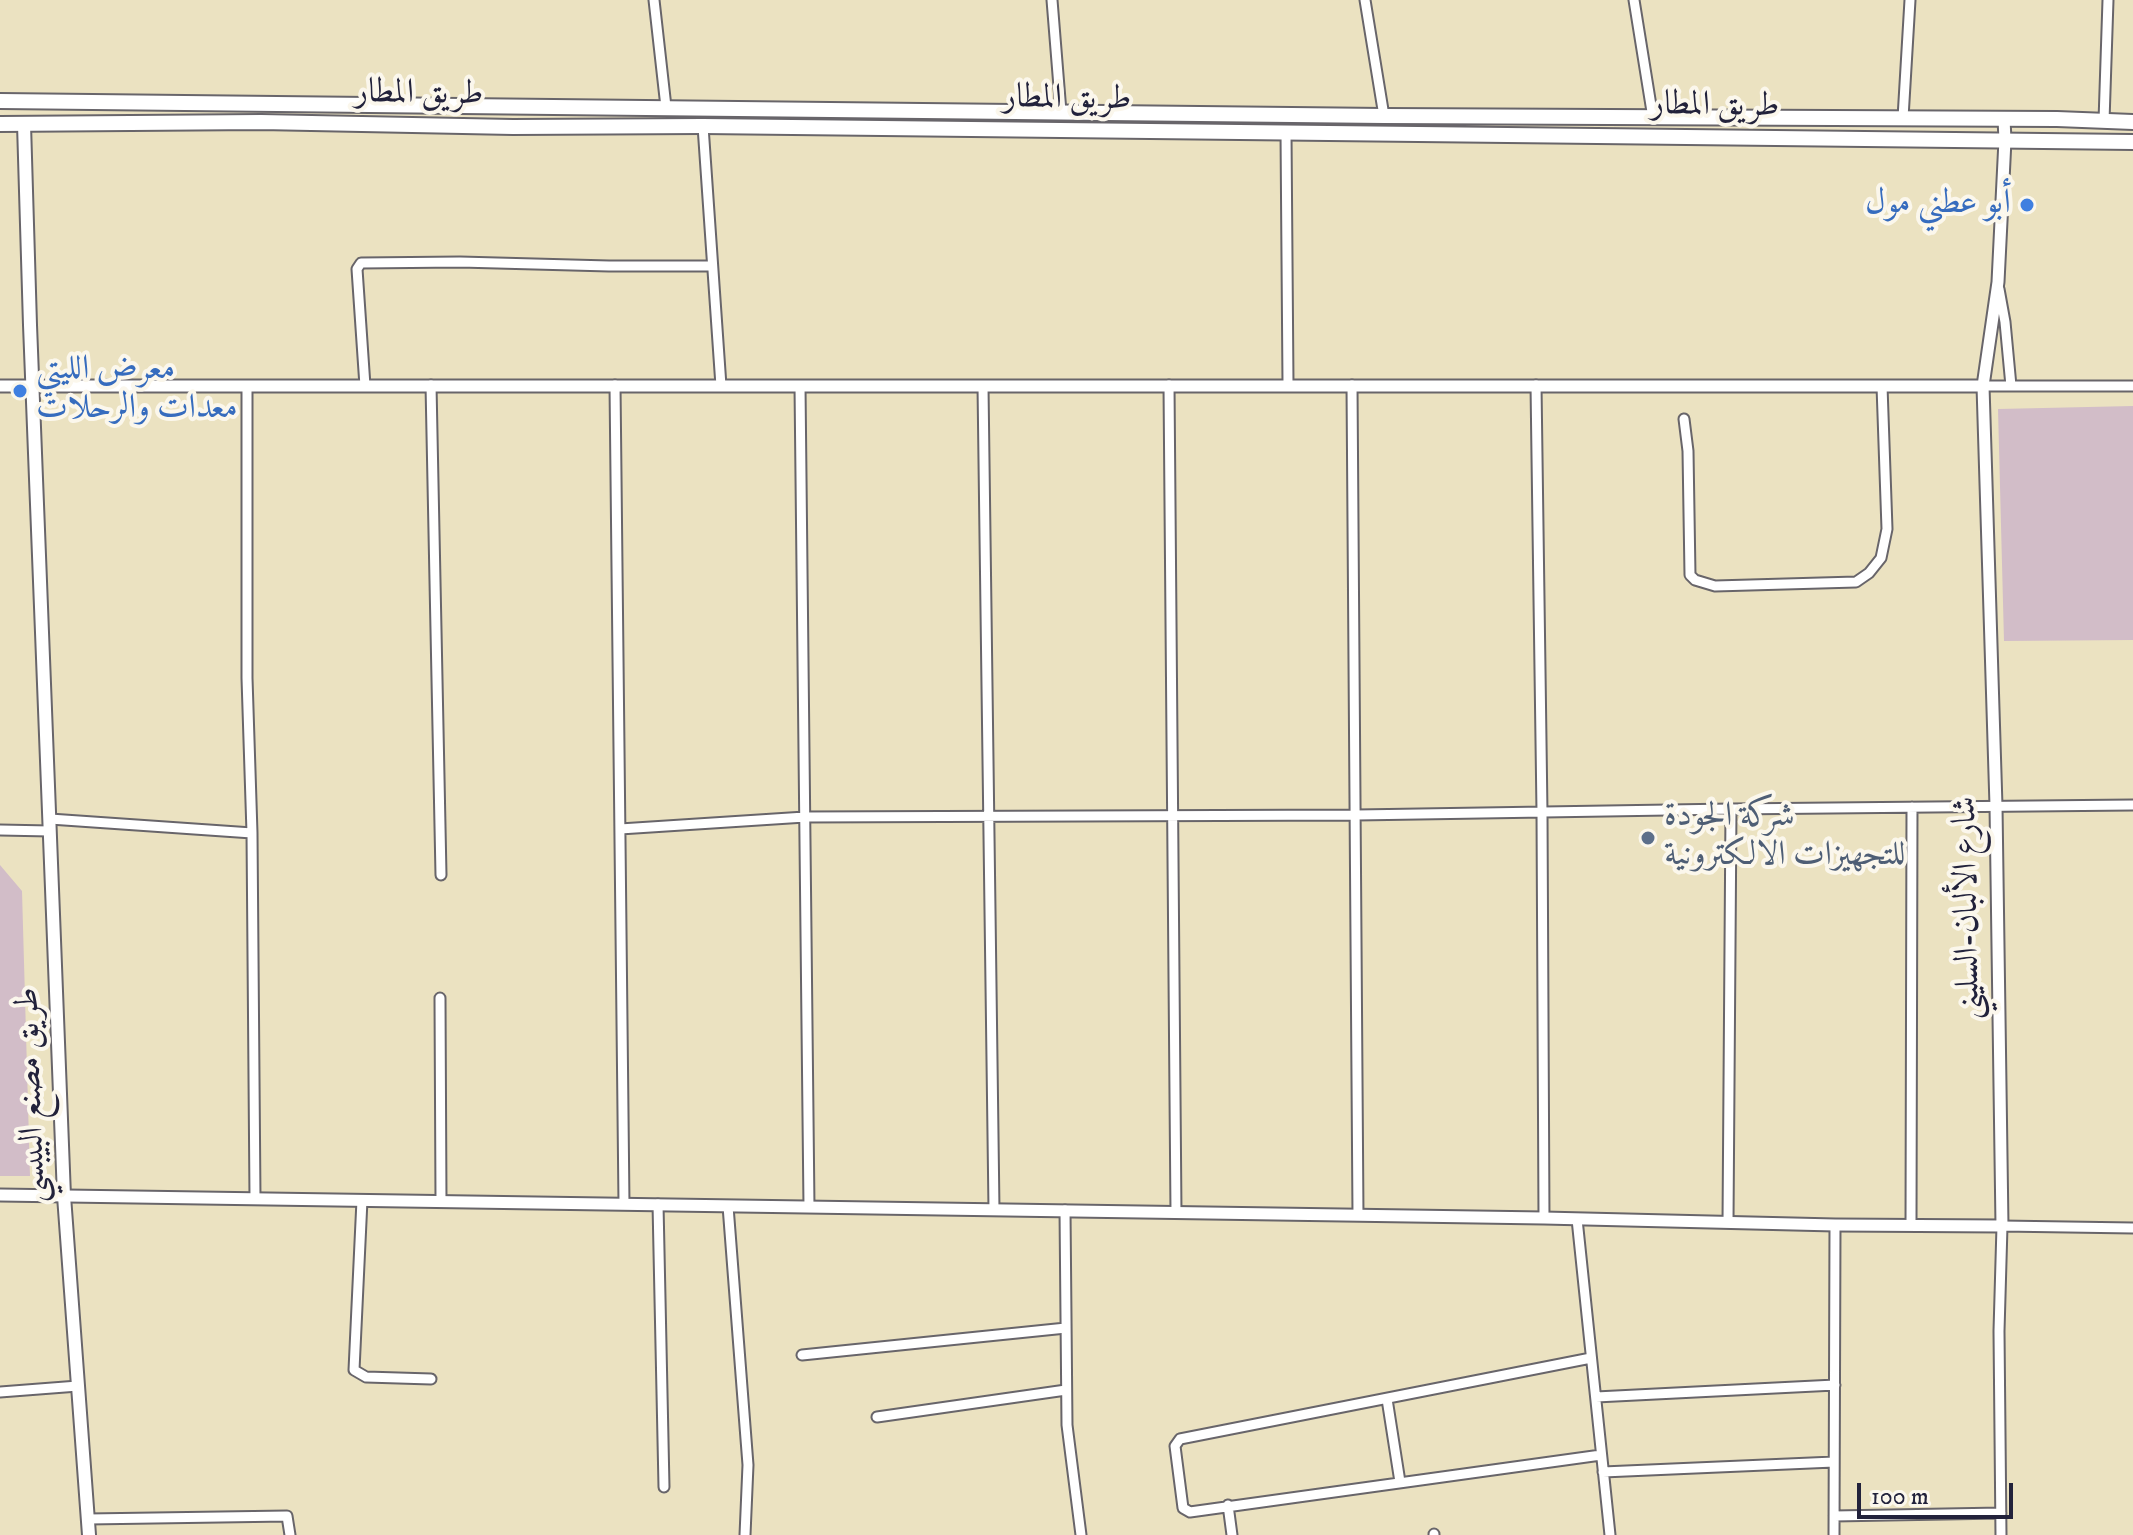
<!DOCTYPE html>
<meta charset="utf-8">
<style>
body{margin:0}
#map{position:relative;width:2133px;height:1535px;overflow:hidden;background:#ebe2c1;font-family:"IM FELL DW Pica",serif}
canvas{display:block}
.scale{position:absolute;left:1857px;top:1483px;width:156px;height:36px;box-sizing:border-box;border:4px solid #22223b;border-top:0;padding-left:10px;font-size:24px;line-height:28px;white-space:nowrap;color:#22223b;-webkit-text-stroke:6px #fbf7ec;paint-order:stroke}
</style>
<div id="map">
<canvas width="2133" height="1535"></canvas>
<div class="scale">100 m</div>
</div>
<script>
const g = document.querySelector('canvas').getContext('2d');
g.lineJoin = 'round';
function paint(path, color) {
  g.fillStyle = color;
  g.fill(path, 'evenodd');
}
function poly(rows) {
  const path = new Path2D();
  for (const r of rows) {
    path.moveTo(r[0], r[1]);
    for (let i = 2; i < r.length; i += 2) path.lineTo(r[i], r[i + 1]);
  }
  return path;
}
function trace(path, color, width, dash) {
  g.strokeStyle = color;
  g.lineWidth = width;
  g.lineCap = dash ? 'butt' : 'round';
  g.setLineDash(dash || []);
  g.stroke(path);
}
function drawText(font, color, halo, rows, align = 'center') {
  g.font = font + ' "IM FELL DW Pica",Amiri,serif';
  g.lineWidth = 8;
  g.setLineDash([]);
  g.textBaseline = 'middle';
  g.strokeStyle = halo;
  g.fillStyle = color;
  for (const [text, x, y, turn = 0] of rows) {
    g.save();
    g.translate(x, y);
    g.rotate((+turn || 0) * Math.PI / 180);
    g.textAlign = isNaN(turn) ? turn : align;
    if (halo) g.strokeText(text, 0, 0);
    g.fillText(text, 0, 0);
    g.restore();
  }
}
paint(poly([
 [2133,406,2133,640,2004,641,1998,409],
 [0,865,22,891,30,1176,0,1176]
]), '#d2bdc8');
const minor = poly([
 [654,0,666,107],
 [1052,0,1061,112],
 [1365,0,1384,116],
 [1634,0,1653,118],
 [1903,118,1910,0],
 [2104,121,2108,0],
 [703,126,721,386],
 [1286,133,1288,384],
 [1999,289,2005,322,2011,386],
 [431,385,441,875],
 [615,385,624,1204],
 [1169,385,1176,1212],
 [1352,385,1358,1215],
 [1536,385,1542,812,1544,1218],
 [365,386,357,269,361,263,460,262,609,266,712,266],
 [800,386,809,1207],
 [983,386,994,1209],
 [1983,386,2133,386],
 [247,387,247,678,252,833,255,1198],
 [1684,419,1688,451,1690,575,1695,580,1715,586,1856,582,1869,573,1881,558,1887,529,1882,386],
 [50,819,252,833],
 [620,829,805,817,1357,815,1731,809,2133,805],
 [0,830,50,831],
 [440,998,441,1201],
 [362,1200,354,1370,366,1377,431,1379],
 [658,1204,664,1487],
 [728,1206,748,1465,745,1535],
 [1065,1210,1067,1425,1081,1535],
 [1577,1219,1610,1535],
 [1728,1222,1731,809],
 [1911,1224,1912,807],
 [802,1355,1066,1328],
 [1591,1358,1180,1439,1175,1446,1183,1508,1190,1512,1601,1455],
 [0,1392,78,1386],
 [1596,1397,1835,1385],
 [1387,1399,1400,1482],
 [877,1417,1066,1390],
 [1603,1472,1834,1462],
 [1228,1505,1232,1535],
 [1834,1516,2001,1513],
 [88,1519,287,1516,290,1535],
 [1434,1534,1434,1535],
 [1834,1535,1835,1225],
 [2001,1535,1999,1331,2002,1226,2133,1228]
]);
const tertiary = poly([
 [0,386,1983,386],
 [0,1195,1544,1218,1835,1225,2002,1226,1996,806,1983,386,1998,282,2005,140,2004,119]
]);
const secondary = poly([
 [24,124,30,325,64,1196,89,1535]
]);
const trunk = poly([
 [0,101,1384,116,2057,119,2133,122],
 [0,124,261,122,513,127,703,126,2133,142]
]);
trace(minor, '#68656a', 13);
trace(tertiary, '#68656a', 15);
trace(secondary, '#68656a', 16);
trace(trunk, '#68656a', 18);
trace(minor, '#fff', 9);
trace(tertiary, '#fff', 11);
trace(secondary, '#fff', 12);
trace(trunk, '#fff', 14);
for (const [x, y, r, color] of [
 [2027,205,8,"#3f7fe0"],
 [20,391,8,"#3f7fe0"],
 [1648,838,8,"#5c6f8a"]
]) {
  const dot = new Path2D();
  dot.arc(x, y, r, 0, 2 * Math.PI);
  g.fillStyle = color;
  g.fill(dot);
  trace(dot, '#fbf7ec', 3);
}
drawText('34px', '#22223b', '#fbf7ec', [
 ["طريق المطار",419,95,1],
 ["طريق المطار",1067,100,1],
 ["طريق المطار",1715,107,1],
 ["شارع الألبان-السليني",1969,908,-91],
 ["طريق مصنع البيبسي",33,1095,-92]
]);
drawText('34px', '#366cbe', '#fbf7ec', [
 ["أبو عطني مول",2011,205],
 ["معرض الليتي",36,371,"left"],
 ["معدات والرحلات",36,410,"left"]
], 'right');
drawText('34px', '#4e5e75', '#fbf7ec', [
 ["شركة الجودة",1664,818],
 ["للتجهيزات الالكترونية",1664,857]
], 'left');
</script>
